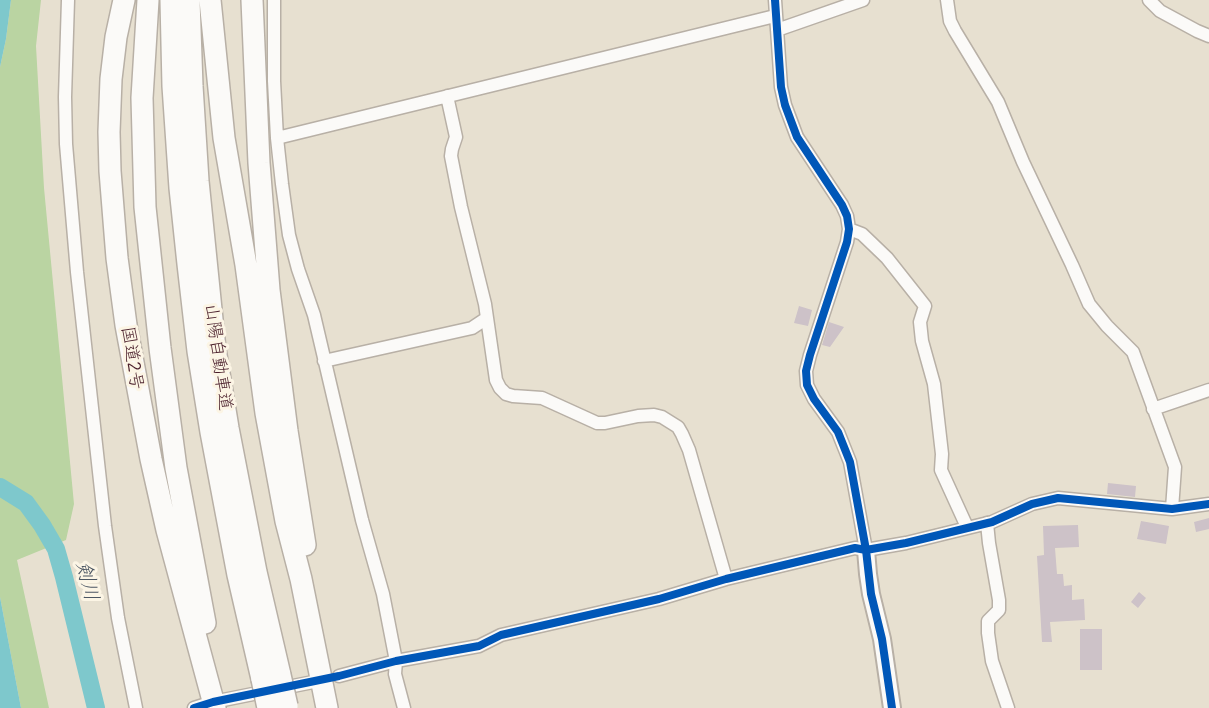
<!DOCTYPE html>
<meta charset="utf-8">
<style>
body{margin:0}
canvas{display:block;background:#e7e0d0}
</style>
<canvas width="1209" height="708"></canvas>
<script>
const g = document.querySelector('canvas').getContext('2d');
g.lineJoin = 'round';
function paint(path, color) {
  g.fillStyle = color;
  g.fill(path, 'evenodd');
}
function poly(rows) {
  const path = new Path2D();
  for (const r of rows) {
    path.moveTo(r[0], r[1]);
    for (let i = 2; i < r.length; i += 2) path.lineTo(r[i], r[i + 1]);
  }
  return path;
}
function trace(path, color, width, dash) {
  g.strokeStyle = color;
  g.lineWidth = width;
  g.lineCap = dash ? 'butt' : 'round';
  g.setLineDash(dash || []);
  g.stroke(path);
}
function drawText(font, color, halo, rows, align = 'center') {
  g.font = font + ' Delius,"Klee One",sans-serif';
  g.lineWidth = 6;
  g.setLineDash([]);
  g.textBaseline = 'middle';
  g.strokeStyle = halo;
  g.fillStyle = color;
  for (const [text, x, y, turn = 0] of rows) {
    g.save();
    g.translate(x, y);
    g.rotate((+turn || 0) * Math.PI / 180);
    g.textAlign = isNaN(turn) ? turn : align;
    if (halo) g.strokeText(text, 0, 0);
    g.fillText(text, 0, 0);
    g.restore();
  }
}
paint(poly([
 [11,0,41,0,36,46,44,188,74,504,66,540,17,560,49,708,21,708,0,597,0,67,6,39]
]), '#bad4a2');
paint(poly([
 [0,0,11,0,6,39,0,67],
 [0,597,21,708,0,708]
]), '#7ec8cc');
trace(poly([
 [0,487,26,503,42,525,56,549,64,577,96,708]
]), '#7ec8cc', 18);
paint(poly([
 [799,306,812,310,808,326,794,323],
 [829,322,844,327,830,347,822,345],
 [1108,483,1136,486,1135,497,1107,494],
 [1209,518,1209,529,1196,532,1194,522],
 [1141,521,1169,526,1166,544,1137,539],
 [1078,525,1079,547,1055,548,1057,574,1063,574,1064,586,1072,585,1072,600,1084,599,1085,620,1050,622,1052,642,1042,642,1037,556,1044,555,1043,526],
 [1139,592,1146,598,1138,608,1131,602],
 [1080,629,1102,629,1102,670,1080,670]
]), '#cdc2c8');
const street = poly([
 [68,0,65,97,66,144,77,272,105,526,118,618,136,708],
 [274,0,274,81,277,138,282,184,289,235,298,269,314,315,362,520,383,594,396,661,395,674,404,708],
 [775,0,781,87,785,105,797,137,842,205,847,216,849,229,847,242,810,355,806,371,807,385,814,399,838,432,850,462,866,550],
 [947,0,950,21,955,31,998,102,1023,162,1072,265,1089,304,1107,326,1133,352,1175,467,1172,509],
 [1149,0,1160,11,1197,31,1209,36],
 [777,30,863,0],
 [447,96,456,137,452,149,451,156,461,207,485,304,496,380,500,388,506,394,513,396,542,398,597,423,605,423,638,416,654,415,662,417,678,427,682,434,689,450,726,579],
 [277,138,775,16],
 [849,229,862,234,887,258,925,306,920,322,922,341,934,384,942,454,941,470,967,527],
 [324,361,472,328,487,318],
 [1153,409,1209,390],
 [987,523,989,543,999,600,999,610,988,621,988,633,992,661,1008,708],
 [339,676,396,661,479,646,501,635,659,599,726,579,855,548,866,550,906,543,992,522,1032,504,1058,498,1172,509,1209,504],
 [194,708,213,702,318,681]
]);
const secondary = poly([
 [866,550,868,574,871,594,882,639,892,708]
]);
const highway = poly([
 [124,0,116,37,111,79,109,132,110,171,117,258,126,325,151,459,167,530,215,708],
 [148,0,142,98,145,207,160,348,176,468,205,623],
 [171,0,173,86,180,188,188,264,198,351,211,432,238,575,262,679],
 [189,0,192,86,198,181,215,349,228,428,256,572,280,675],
 [210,0,224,138,246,265,266,413,286,521,301,579,327,708],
 [252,0,259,163,269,290,287,431,305,545]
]);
trace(street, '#b8b0a6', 15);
trace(secondary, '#b8b0a6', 20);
trace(highway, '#b8b0a6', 24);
trace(street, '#fbfaf8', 12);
trace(secondary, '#fbfaf8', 16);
trace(highway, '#fbfaf8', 21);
const highwayBridge = poly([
 [280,675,287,706],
 [262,679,268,708]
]);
trace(highwayBridge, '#b8b0a6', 24, []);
trace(highwayBridge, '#fbfaf8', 21);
trace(poly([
 [775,0,781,87,785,105,797,137,842,205,847,216,849,229,847,242,810,355,806,371,807,385,814,399,838,432,850,462,866,550,871,594,882,639,892,708],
 [194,708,213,702,339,676,396,661,479,646,501,635,659,599,726,579,855,548,866,550,906,543,992,522,1032,504,1058,498,1172,509,1209,504]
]), '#0057b8', 8);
drawText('18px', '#4a1f2b', '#fcf5e5', [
 ["山陽自動車道",218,357,82],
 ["国道2号",132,358,81]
]);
drawText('italic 20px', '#4c5663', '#fcf5e5', [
 ["剣川",87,581,76]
]);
</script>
